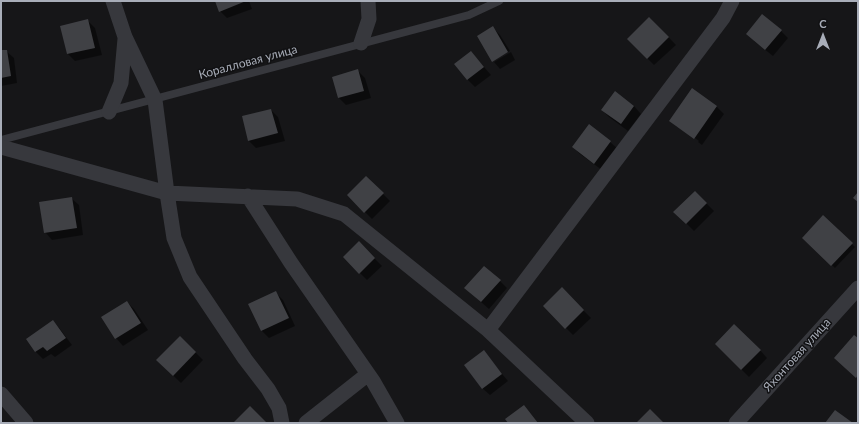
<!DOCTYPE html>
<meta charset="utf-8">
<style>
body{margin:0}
#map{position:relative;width:859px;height:424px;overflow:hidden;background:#161618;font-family:Lato,sans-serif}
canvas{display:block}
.frame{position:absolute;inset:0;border:2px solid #a8adb8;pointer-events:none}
.north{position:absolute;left:803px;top:16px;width:40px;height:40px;-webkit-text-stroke:3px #111113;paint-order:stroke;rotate:0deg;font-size:11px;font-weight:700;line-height:16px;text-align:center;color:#a8adb8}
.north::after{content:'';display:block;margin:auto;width:14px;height:18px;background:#a8adb8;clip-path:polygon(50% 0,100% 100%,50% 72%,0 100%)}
</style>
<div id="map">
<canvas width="859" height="424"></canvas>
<div class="frame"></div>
<div class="north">С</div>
</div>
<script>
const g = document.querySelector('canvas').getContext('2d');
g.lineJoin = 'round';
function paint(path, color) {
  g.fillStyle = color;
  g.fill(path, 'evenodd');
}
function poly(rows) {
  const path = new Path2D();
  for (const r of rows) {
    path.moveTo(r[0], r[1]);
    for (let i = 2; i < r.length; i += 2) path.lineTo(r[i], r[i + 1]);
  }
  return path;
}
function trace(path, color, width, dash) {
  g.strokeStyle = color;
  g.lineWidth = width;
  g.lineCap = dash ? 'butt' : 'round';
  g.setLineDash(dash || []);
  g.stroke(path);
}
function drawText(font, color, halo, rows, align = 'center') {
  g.font = font + ' Lato,sans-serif';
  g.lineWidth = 3;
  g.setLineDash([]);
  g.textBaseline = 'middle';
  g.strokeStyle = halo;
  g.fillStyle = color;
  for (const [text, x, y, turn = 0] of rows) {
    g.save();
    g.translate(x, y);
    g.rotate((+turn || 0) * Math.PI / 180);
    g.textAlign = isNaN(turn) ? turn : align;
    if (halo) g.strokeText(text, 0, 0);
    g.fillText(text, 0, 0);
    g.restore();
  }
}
paint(poly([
 [216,1,249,1,252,9,227,18,220,11],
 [650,18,676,45,654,65,628,39],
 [88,21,95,28,102,55,75,61,68,54],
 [493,28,500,35,510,51,493,60,493,62],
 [781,31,788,38,773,56,754,41],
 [1,51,6,51,14,58,17,83,1,86],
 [471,52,491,75,475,87,468,80],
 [511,52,515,60,500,69,494,62],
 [358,71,365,78,371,98,346,105,339,98],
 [692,90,717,107,724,114,702,145,698,142,699,141,677,125,677,127,670,120],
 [615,93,634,106,641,114,628,131,609,117,602,110],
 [271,110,278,117,285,141,256,148,249,141],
 [610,142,618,149,602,170,580,154,573,147],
 [366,177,390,201,372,219,348,195],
 [695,192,714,211,694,231,675,212],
 [71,198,79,205,83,235,52,240,45,232],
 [823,216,855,247,835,268,803,237],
 [359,243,382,266,367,280,344,257],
 [500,281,507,288,489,309,473,295],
 [562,289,591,318,573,335,544,306],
 [276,293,283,300,295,326,269,338,262,331,250,305],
 [127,302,134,309,148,330,123,346,116,338],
 [53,321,60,329,72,345,55,357,51,354,43,359,36,352,27,339],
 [180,337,203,360,181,383,157,360],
 [716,344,760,350,767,358,749,377],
 [483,351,508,381,490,395,482,388]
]), '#0007');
paint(poly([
 [215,1,246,1,219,12],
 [762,14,782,30,765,50,746,34],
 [649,17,669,37,647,59,627,39],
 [88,19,95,48,67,54,60,26],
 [493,26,508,52,492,62,477,36],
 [1,50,7,50,11,76,1,78],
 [471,51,484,67,467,80,454,64],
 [358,69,364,91,338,98,332,77],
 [692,88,717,106,694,139,669,121],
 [615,91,634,106,621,124,601,110],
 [271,109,278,133,248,141,242,116],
 [589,124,611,141,594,164,572,147],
 [366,176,384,193,364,213,347,195],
 [695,191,707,203,686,224,673,212],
 [858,192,858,202,853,198],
 [72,197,77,228,44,233,39,202],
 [823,215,853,243,831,266,802,238],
 [359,241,375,258,359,274,343,257],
 [484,266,501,280,481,302,464,288],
 [562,287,584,310,565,329,543,306],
 [276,291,289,318,261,331,248,304],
 [127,301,141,323,115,339,101,317],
 [53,320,66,338,47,351,43,347,35,352,26,339],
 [734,324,761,350,741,370,715,344],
 [854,335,858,338,858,375,856,378,834,358],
 [180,336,196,352,173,376,156,360],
 [484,350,502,374,482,389,464,365],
 [524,405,538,423,508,423,505,419],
 [250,406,267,423,233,423],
 [650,409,664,423,636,423],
 [835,410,853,423,825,423]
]), '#404145');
trace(poly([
 [1,140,469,15,499,1]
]), '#37383d', 8);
trace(poly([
 [113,1,125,37,155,100,167,193,297,199,344,214,488,330,587,423],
 [361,43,369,19,368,1],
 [109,112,121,83,125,39],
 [1,147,167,193,174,238,190,277,245,359,268,389,279,408,282,423],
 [248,196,291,263,373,381,397,423],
 [488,330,723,18,732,1],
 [1,394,26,423],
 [306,423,368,374],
 [736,423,858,288]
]), '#37383d', 15);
drawText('12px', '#a8adb8', '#111113', [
 ["Коралловая улица",248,62,-15],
 ["Яхонтовая улица",797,355,-48]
]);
</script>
